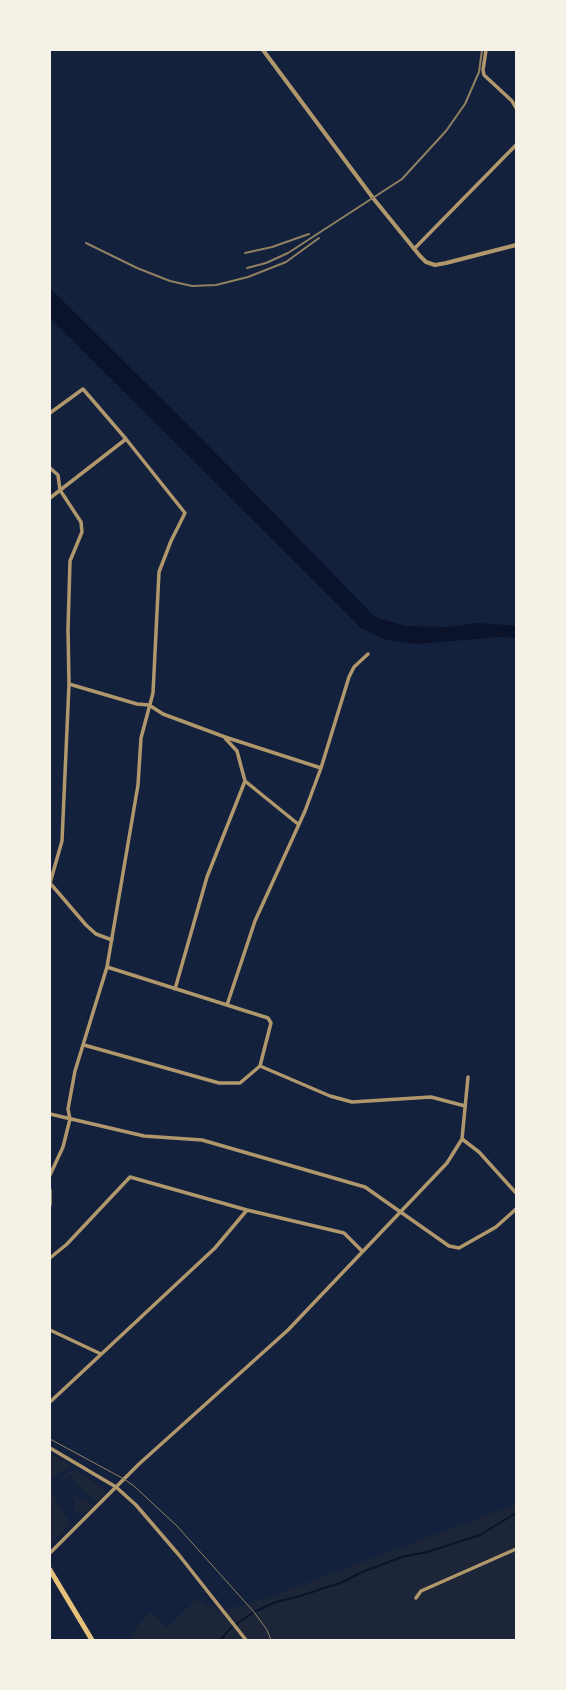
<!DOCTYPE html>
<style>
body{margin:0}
#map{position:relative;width:566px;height:1690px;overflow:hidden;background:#14213d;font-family:Mulish,sans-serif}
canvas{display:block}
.frame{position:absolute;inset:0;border:51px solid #f6f1e7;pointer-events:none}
</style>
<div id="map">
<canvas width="566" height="1690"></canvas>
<div class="frame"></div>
</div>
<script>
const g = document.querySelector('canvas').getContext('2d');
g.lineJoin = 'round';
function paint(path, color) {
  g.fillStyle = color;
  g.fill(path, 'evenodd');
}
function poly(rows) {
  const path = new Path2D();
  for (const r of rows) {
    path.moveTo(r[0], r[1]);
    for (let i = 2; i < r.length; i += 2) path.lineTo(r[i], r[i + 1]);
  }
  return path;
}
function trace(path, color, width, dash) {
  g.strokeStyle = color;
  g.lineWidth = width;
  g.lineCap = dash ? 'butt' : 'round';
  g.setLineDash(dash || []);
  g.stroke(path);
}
paint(poly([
 [50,1453,69,1464,69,1467,50,1479],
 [76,1470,106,1490,106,1492,97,1501,95,1501,78,1485,71,1475,63,1480,62,1477,69,1472],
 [50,1489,71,1524,50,1544],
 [72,1492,77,1498,88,1502,91,1507,88,1511,80,1515,77,1513,74,1508,76,1501,70,1493],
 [516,1504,516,1640,135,1640,130,1636,150,1611,166,1628,197,1599,218,1612,267,1598]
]), '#1d2539');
paint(poly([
 [50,288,198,435,375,617,405,626,448,627,476,623,508,625,516,626,516,638,499,637,417,644,386,640,361,628,50,318]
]), '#0b132b');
trace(poly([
 [220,1640,232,1627,254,1612,276,1602,297,1597,343,1582,360,1573,402,1557,427,1552,480,1535,516,1513]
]), '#0b132b', 2);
trace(poly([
 [486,50,483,70,484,75,512,101,516,108],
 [414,249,516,145],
 [50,413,83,389,126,439,185,513,171,541,159,572,153,693,141,738,138,785,107,967,75,1071,68,1109,70,1119,63,1147,50,1175],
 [50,468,58,475,60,490,81,522,82,532,70,561,68,629,69,684,62,841,50,883],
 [50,498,126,439],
 [69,684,137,704,149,705,163,714,225,737,321,768],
 [225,738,237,751,245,781,298,824],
 [50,883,86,925,96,934,112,940],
 [107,967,268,1018,271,1023,260,1066],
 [175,989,207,877,245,781],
 [227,1005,255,921,305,811,321,768,349,677,354,667,368,654],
 [84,1045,219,1083,240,1083,260,1066],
 [260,1066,330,1096,352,1102,431,1097,465,1106],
 [50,1114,144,1136,202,1140,365,1187,449,1246,459,1248,496,1227,516,1209],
 [462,1139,479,1152,516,1193],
 [50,1190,50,1205],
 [50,1258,67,1244,130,1177,247,1210,344,1233,362,1251],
 [50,1330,101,1354],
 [50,1402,215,1248,247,1210],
 [50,1448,116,1487,136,1505,179,1555,246,1640],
 [50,1553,139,1464,288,1330,447,1163,462,1139,468,1077],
 [416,1598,421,1591,516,1549]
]), '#b1986c', 3.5);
trace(poly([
 [263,50,373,198,420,256,426,262,435,265,446,263,516,245]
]), '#b1986c', 4);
trace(poly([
 [50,1570,92,1640]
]), '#e5c07b', 5);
trace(poly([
 [50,1439,124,1479,134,1486,177,1526,254,1612,267,1630,271,1640]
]), '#918062', 1);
trace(poly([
 [86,243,137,268,170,281,192,286,216,285,248,277,286,262,319,238],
 [245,253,272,247,309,234],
 [247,268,266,263,288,253,402,179,446,131,465,104,479,72,482,50]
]), '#918062', 2);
</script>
